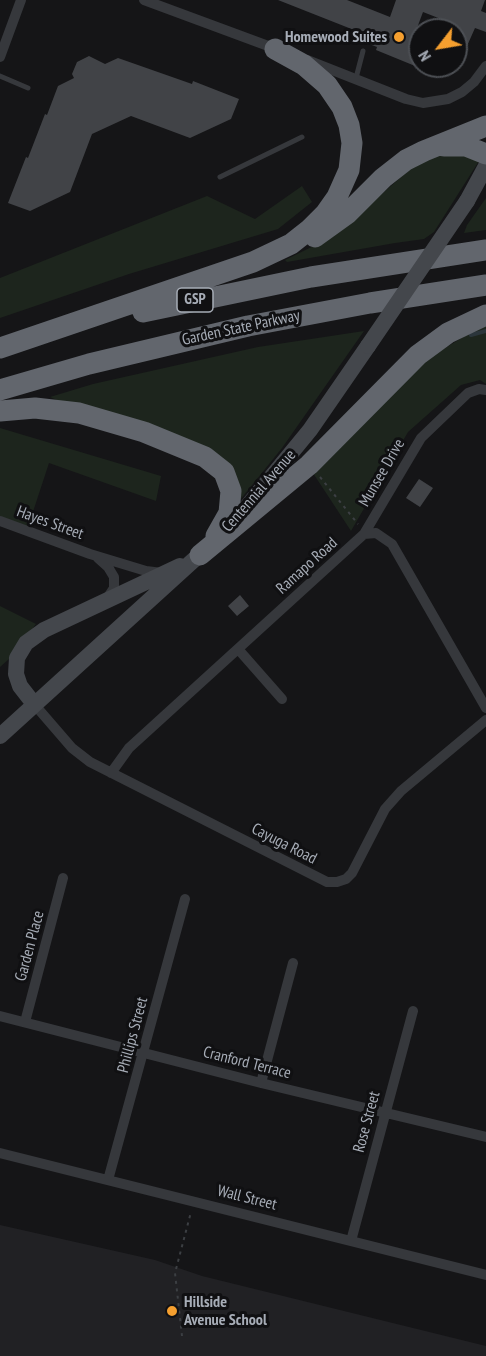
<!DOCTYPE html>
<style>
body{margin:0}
#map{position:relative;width:486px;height:1356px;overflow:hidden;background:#151517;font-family:"PT Sans Narrow",sans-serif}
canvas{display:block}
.north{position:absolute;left:408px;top:18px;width:60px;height:60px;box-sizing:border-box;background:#101012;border:2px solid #4c4f54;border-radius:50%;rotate:239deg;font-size:16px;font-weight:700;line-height:24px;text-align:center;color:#a7adb7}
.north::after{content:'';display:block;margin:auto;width:21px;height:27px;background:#f59f2f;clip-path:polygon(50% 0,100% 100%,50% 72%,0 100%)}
</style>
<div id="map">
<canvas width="486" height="1356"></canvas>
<div class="north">N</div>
</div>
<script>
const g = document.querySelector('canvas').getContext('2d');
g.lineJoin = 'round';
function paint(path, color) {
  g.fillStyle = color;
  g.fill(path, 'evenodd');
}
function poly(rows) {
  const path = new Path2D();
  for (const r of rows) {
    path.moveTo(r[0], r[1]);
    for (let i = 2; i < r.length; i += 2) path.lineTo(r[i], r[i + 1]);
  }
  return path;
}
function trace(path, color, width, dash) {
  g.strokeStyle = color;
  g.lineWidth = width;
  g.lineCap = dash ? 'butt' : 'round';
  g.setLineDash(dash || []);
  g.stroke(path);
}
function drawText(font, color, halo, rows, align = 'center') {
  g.font = font + ' "PT Sans Narrow",sans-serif';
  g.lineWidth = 6;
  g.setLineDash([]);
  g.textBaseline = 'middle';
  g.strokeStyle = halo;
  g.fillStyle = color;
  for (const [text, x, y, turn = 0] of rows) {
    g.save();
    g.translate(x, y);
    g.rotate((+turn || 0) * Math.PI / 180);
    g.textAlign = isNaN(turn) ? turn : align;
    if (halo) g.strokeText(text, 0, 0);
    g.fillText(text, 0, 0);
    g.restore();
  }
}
paint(poly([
 [0,1225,155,1260,202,1276,486,1346,486,1356,0,1356]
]), '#212124');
paint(poly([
 [456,152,479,161,434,232,424,239,395,243,287,262,285,260,332,237,414,166,430,158],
 [302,186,312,202,278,229,129,274,0,318,0,278,207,196,255,219],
 [486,198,486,230,464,233,467,225],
 [486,326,486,384,480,380,461,385,408,432,351,531,311,470,430,357,475,330],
 [364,331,282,448,240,500,234,480,50,397,93,384,258,347],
 [0,428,161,476,156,501,49,463,28,527,0,517],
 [0,606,36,624,9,659,0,667]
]), '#1d251d');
trace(poly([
 [471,335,486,331]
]), '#2b353b', 4);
paint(poly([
 [278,0,347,0,390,17,396,0,485,0,481,11,486,13,486,32,475,28,463,55,456,53,456,30,442,30,446,21,423,12,414,36,420,38,420,68,376,50,377,47,351,37,354,30],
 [89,56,105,64,118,58,192,84,193,81,239,99,231,119,190,138,131,116,92,134,70,192,30,211,8,203,26,157,28,158,45,114,47,115,58,86,74,78,72,74,77,62],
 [419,479,433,488,420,507,406,498],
 [240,595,249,606,237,616,228,606]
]), '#414347');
trace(poly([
 [320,477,358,524],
 [182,1336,175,1273,191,1212]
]), '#3c3f43', 2, [3, 4.5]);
trace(poly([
 [0,76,28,88],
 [356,78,363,51],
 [220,177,302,137]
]), '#36383c', 5);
trace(poly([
 [144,0,279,50],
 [0,57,21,0],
 [307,60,406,99,423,103,448,99,462,92,474,82,486,66],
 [0,521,90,554,146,571,162,573],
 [364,534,376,533,392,544,486,708],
 [98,558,108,567,114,577,114,588,106,600],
 [238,649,282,699],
 [34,704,72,748,90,762,327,882,337,882,346,879,352,873,385,809,401,791,486,720],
 [111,773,129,748,364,534,421,438,468,393,479,389,486,390],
 [0,1016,261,1083,486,1137],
 [25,1022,63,878],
 [261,1083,293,963],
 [0,1153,486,1275],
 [108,1180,185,899],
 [351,1241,413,1011]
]), '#36383c', 10);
trace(poly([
 [467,201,486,166],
 [245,509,310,430,368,346],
 [34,704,20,686,16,674,17,658,26,643,44,630,180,566],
 [0,736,208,547]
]), '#44474c', 16);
trace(poly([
 [444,146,466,146,486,154],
 [315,237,347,214,383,178,406,160,424,151,486,126],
 [143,312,311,277,486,250],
 [0,348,253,262,291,244,310,229,325,214,337,197,349,170,352,143,349,125,342,107,327,85,304,65,275,49],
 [0,390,89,364,248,326,370,303,486,285],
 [0,411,35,408,79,413,144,432,205,457,224,472,231,491,229,513,216,536],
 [200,555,309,465,418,355,448,333,486,315]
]), '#62666d', 21);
trace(poly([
 [368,346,467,201]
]), '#44474c', 16);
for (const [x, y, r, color] of [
 [399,37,6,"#f59f2f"],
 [172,1311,6,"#f59f2f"]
]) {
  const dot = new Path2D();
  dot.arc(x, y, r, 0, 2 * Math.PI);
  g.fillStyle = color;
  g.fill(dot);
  trace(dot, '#101012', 2);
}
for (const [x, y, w] of [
 [195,300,36]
]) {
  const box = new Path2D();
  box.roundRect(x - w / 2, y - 12, w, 24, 4.5);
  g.fillStyle = '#101012';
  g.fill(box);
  trace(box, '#a7adb7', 1.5);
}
drawText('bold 15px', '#a7adb7', null, [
 ["GSP",195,300]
]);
drawText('bold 16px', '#a7adb7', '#101012', [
 ["Homewood Suites",387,37],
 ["Hillside",184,1302,"left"],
 ["Avenue School",184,1320,"left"]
], 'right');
drawText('16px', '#a7adb7', '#101012', [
 ["Garden State Parkway",241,328,-12],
 ["Munsee Drive",382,473,-60],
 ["Centennial Avenue",259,491,-49],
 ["Hayes Street",50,523,20],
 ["Ramapo Road",307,566,-42],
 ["Cayuga Road",284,844,27],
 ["Garden Place",30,946,-75],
 ["Phillips Street",133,1035,-75],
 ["Cranford Terrace",247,1063,14],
 ["Rose Street",367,1122,-75],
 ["Wall Street",247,1198,14]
]);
</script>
